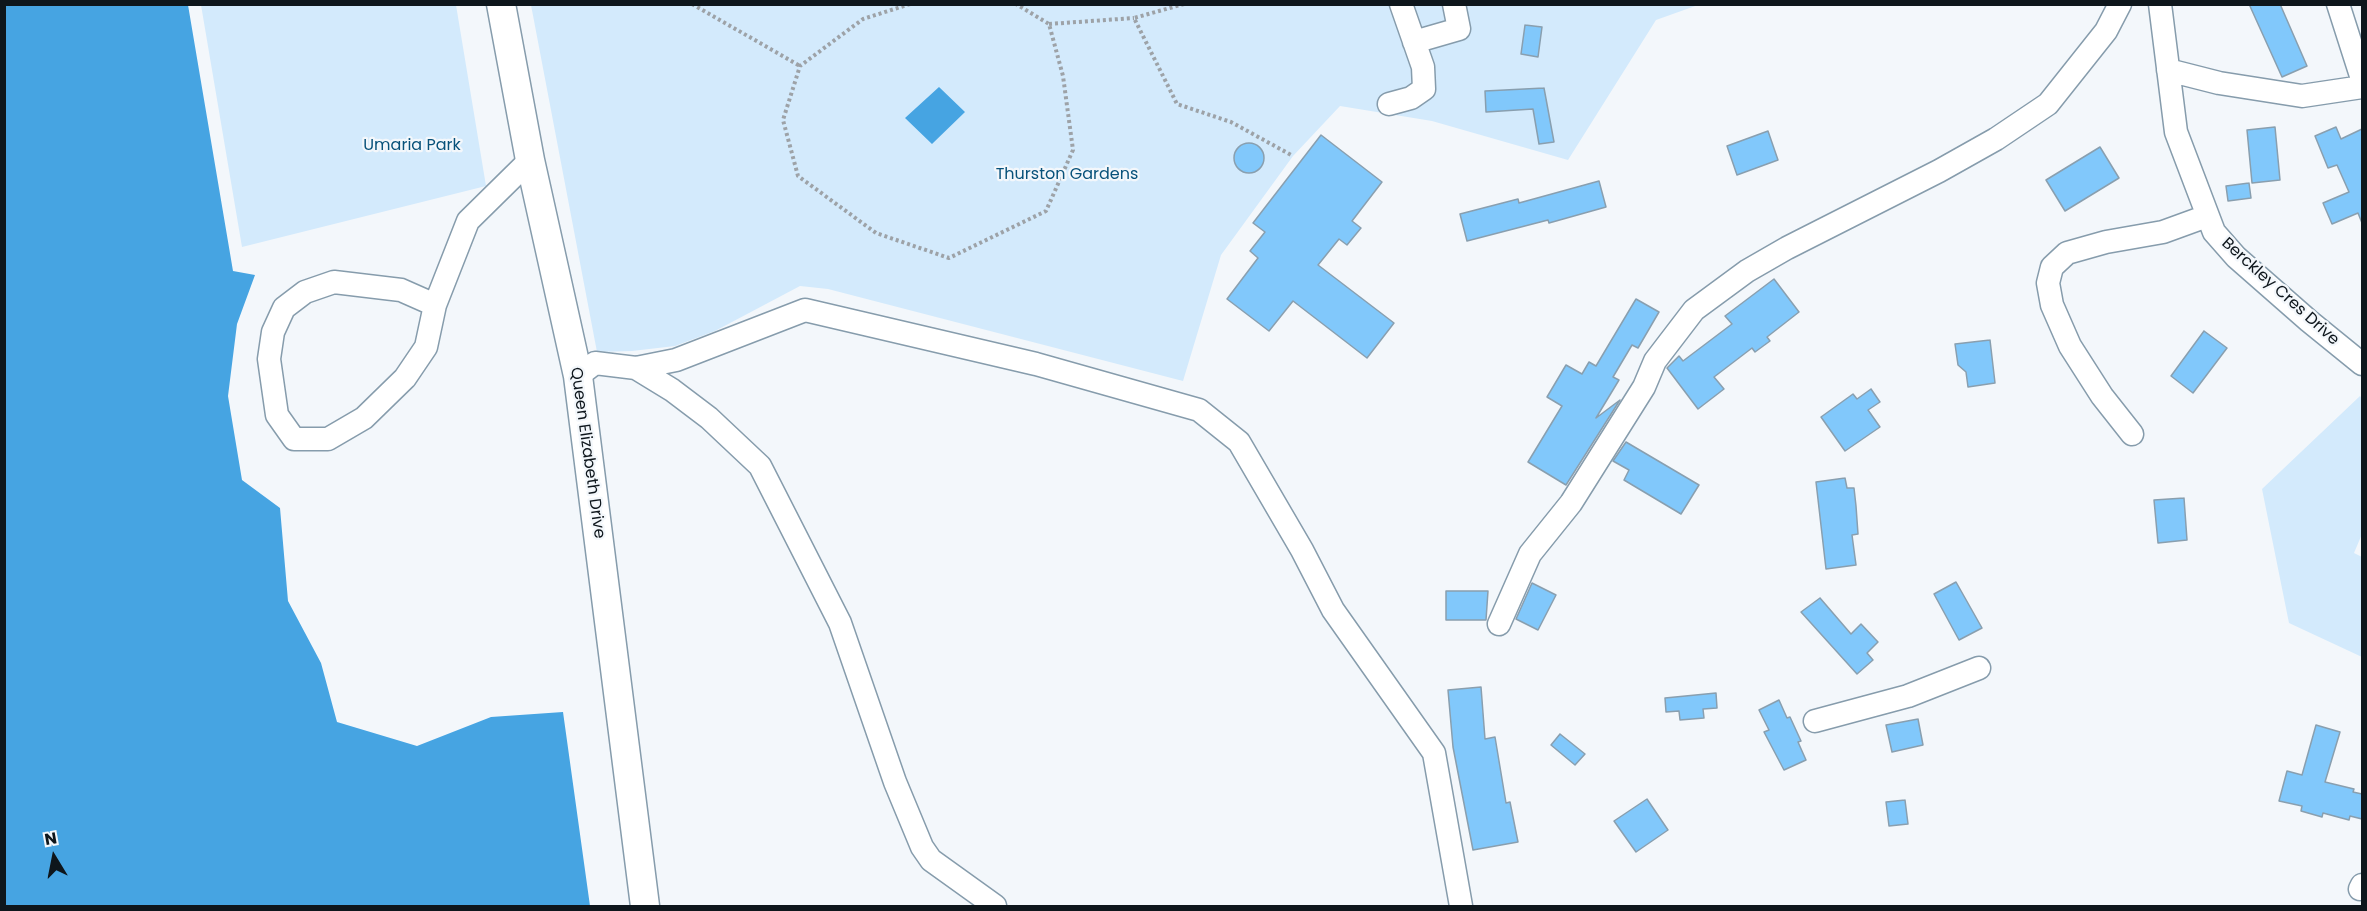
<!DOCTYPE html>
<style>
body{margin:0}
#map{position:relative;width:2367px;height:911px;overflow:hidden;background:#f3f7fb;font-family:Poppins,sans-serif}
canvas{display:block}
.frame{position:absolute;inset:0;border:6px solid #0e161c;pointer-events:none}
.north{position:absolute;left:24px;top:827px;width:60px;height:60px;-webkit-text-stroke:4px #f3f7fb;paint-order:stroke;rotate:350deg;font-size:16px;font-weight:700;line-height:24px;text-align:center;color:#0e161c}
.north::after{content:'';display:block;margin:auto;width:21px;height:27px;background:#0e161c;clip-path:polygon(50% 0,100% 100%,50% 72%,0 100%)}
</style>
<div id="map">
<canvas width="2367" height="911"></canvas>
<div class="frame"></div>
<div class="north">N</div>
</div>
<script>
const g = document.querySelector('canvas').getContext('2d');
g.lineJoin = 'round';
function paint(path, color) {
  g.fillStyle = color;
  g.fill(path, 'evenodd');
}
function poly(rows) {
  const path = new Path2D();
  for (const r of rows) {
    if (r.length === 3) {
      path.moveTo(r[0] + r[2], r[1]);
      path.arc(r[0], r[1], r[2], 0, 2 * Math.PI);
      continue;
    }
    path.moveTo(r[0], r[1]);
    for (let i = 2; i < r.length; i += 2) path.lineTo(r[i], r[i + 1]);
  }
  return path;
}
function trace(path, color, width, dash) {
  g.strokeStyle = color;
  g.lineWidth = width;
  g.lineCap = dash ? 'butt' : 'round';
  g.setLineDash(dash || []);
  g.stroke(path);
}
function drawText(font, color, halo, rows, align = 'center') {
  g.font = font + ' Poppins,sans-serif';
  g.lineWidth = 4.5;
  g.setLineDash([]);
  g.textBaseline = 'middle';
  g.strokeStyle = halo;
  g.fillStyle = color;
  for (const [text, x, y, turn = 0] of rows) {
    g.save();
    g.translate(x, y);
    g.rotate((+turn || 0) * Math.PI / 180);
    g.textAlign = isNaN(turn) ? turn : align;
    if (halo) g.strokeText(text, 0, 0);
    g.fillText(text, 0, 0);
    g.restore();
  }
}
paint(poly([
 [201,5,456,5,486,186,242,247],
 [531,5,1698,5,1656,20,1568,160,1432,121,1340,106,1293,156,1221,255,1183,381,828,289,800,286,715,331,675,346,632,351,597,352],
 [2360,396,2362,399,2362,534,2354,553,2362,557,2362,657,2289,623,2262,489]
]), '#d3eafc');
paint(poly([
 [5,4,188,5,233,271,255,275,237,324,228,396,242,480,280,508,288,601,321,663,337,722,417,746,491,717,563,712,590,906,5,906],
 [939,87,965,112,932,144,905,118]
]), '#46a4e2');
const building = poly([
 [2249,4,2280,4,2307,66,2282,77,2249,4],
 [1525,25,1542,27,1538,57,1521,54,1525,25],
 [1544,88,1554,142,1539,144,1533,109,1486,112,1485,91,1544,88],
 [2275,127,2280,180,2252,183,2247,130,2275,127],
 [2336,127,2341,139,2362,129,2362,223,2358,213,2332,224,2323,203,2349,192,2337,165,2328,168,2315,136,2336,127],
 [1768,131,1778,160,1737,175,1727,146,1768,131],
 [1321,135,1382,182,1352,221,1361,228,1347,245,1339,239,1318,265,1394,323,1367,358,1293,301,1269,331,1227,299,1258,258,1250,251,1265,232,1253,223,1321,135],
 [1249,158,15],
 [2100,147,2119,178,2065,211,2046,180,2100,147],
 [1599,181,1606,207,1549,223,1548,220,1467,241,1460,214,1518,199,1519,203,1599,181],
 [2249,183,2251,198,2228,201,2226,186,2249,183],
 [1774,279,1799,312,1767,337,1770,341,1755,352,1752,348,1714,377,1724,389,1698,409,1667,368,1679,356,1683,361,1732,324,1725,316,1774,279],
 [1636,299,1659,312,1638,348,1632,345,1613,377,1619,380,1596,418,1620,400,1566,485,1528,462,1562,406,1547,397,1566,365,1582,374,1589,362,1596,366,1636,299],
 [2204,331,2227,348,2193,393,2171,376,2204,331],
 [1990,340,1995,383,1968,387,1966,372,1958,365,1955,344,1990,340],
 [1871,389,1880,402,1868,410,1880,427,1845,451,1821,417,1853,394,1857,399,1871,389],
 [1626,442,1699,485,1681,514,1624,480,1629,470,1613,461,1626,442],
 [1845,478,1847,488,1854,488,1856,506,1858,534,1852,535,1856,565,1826,569,1816,482,1845,478],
 [2184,498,2187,540,2158,543,2154,500,2184,498],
 [1956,582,1982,628,1959,640,1934,594,1956,582],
 [1532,583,1556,595,1538,630,1516,619,1532,583],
 [1446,591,1488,591,1486,620,1446,620,1446,591],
 [1820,598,1851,634,1861,624,1878,642,1867,653,1873,660,1857,674,1801,612,1820,598],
 [1481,687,1485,739,1495,737,1506,803,1510,802,1518,842,1473,850,1453,747,1448,690,1481,687],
 [1716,693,1717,708,1703,709,1704,718,1680,720,1679,711,1666,712,1665,698,1716,693],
 [1779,700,1787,718,1790,717,1801,741,1798,742,1806,760,1784,770,1764,732,1769,730,1759,710,1779,700],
 [1918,719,1923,745,1892,752,1886,725,1918,719],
 [2316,725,2340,732,2325,782,2354,789,2353,792,2362,794,2362,819,2350,816,2349,820,2323,813,2322,817,2301,811,2302,806,2279,801,2287,771,2302,775,2316,725],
 [1560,734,1585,754,1575,765,1551,745,1560,734],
 [1647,799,1668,830,1636,852,1614,821,1647,799],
 [1905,800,1908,824,1889,826,1886,802,1905,800]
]);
paint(building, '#81c8fb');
trace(building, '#899faf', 1.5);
const minor = poly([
 [2160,4,2176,132,2214,232,2236,257,2309,321,2362,364],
 [2338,4,2362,79],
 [1414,42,1459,29,1454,4],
 [2168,70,2219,83,2302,96,2362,87],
 [1389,104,1411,98,1424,89,1423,67,1401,4],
 [435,305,401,290,334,282,305,292,284,308,273,332,269,359,277,415,294,439,328,439,364,418,405,378,426,347,435,305,468,221,530,160],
 [636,368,672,390,709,418,760,466,840,623,895,782,922,847,931,860,995,906],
 [578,376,595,363,636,368,676,360,805,310,1036,364,1199,410,1239,442,1302,550,1333,610,1434,753,1461,906],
 [2132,434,2102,396,2070,346,2052,305,2048,283,2052,267,2067,253,2106,242,2163,232,2207,216],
 [1499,624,1530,554,1571,503,1644,387,1655,361,1694,310,1747,271,1787,248,1939,171,1996,139,2048,104,2106,31,2120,4],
 [1815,721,1908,696,1979,668],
 [2360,889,2362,885]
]);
const major = poly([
 [501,4,530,160,578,376,645,906]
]);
trace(minor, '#869cac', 25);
trace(major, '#869cac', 31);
trace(poly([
 [692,4,800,66],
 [910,4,863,19,800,66,783,120,798,176,876,233,949,258,1046,211,1073,150,1063,76,1049,24,1016,4],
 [1184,4,1134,18,1177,104,1231,122,1293,156],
 [1049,24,1134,18]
]), '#9da2a7', 4, [3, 3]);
trace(minor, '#fff', 22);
trace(major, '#fff', 28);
drawText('16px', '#07517a', '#f3f7fb', [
 ["Umaria Park",412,146],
 ["Thurston Gardens",1067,175]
]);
drawText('16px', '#0e161c', '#f3f7fb', [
 ["Berckley Cres Drive",2280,292,42],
 ["Queen Elizabeth Drive",587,453,82]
]);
</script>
